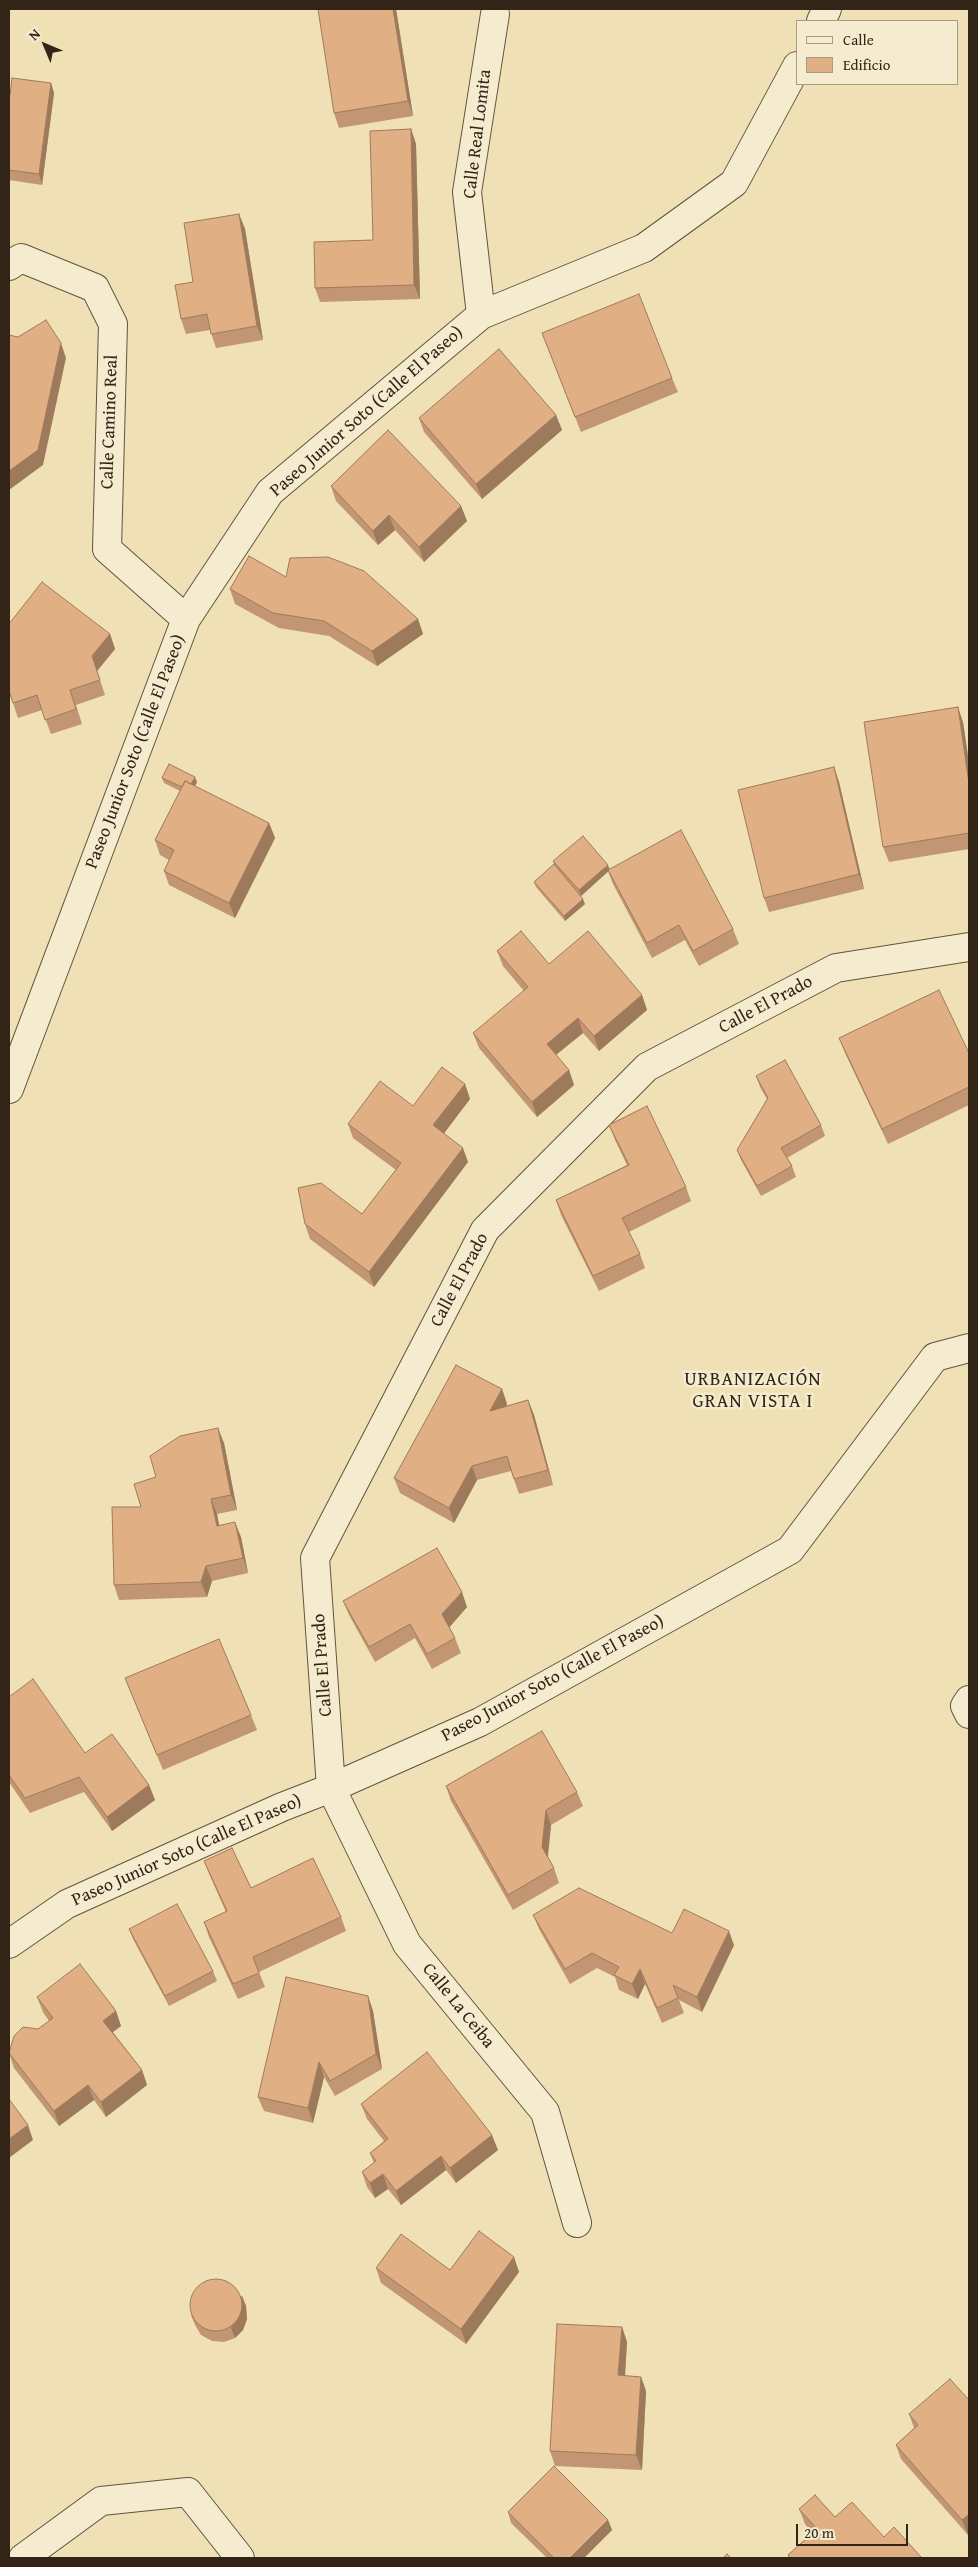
<!DOCTYPE html>
<meta charset="utf-8">
<style>
body{margin:0}
#map{position:relative;width:978px;height:2567px;overflow:hidden;background:#efe1b5;font-family:"Gentium Book Plus",serif}
canvas{display:block}
.frame{position:absolute;inset:0;border:10px solid #322518;pointer-events:none}
.legend{position:absolute;left:796px;top:20px;width:162px;height:65px;box-sizing:border-box;background:#f5eccf;border:1px solid #a79c86;margin:0;padding:6px 9px;list-style:none;font-size:15px;color:#322518}
.legend li{display:flex;align-items:center;gap:10px;height:25px}
.legend b{width:25px;border:1px solid #a79c86}
.north{position:absolute;left:20px;top:20px;width:50px;height:50px;-webkit-text-stroke:4px #f5eccf;paint-order:stroke;rotate:315deg;font-size:14px;font-weight:700;line-height:20px;text-align:center;color:#322518}
.north::after{content:'';display:block;margin:auto;width:18px;height:22px;background:#322518;clip-path:polygon(50% 0,100% 100%,50% 72%,0 100%)}
.scale{position:absolute;left:796px;top:2524px;width:112px;height:22px;box-sizing:border-box;border:2px solid #322518;border-top:0;padding-left:6px;font-size:15px;line-height:18px;white-space:nowrap;color:#322518;-webkit-text-stroke:4px #f5eccf;paint-order:stroke}
</style>
<div id="map">
<canvas width="978" height="2567"></canvas>
<div class="frame"></div>
<ul class="legend">
<li><b style="height:6px;background:#f5eccf"></b>Calle</li>
<li><b style="height:14px;background:#e1af84"></b>Edificio</li>
</ul>
<div class="north">N</div>
<div class="scale">20 m</div>
</div>
<script>
const g = document.querySelector('canvas').getContext('2d');
g.lineJoin = 'round';
function poly(rows) {
  const path = new Path2D();
  for (const r of rows) {
    if (r.length === 3) {
      path.moveTo(r[0] + r[2], r[1]);
      path.arc(r[0], r[1], r[2], 0, 2 * Math.PI);
      continue;
    }
    path.moveTo(r[0], r[1]);
    for (let i = 2; i < r.length; i += 2) path.lineTo(r[i], r[i + 1]);
  }
  return path;
}
function trace(path, color, width, dash) {
  g.strokeStyle = color;
  g.lineWidth = width;
  g.lineCap = dash ? 'butt' : 'round';
  g.setLineDash(dash || []);
  g.stroke(path);
}
function paint(path, color) {
  g.fillStyle = color;
  g.fill(path, 'evenodd');
}
function drawText(font, color, halo, rows, align = 'center') {
  g.font = font + ' "Gentium Book Plus",serif';
  g.lineWidth = 5;
  g.setLineDash([]);
  g.textBaseline = 'middle';
  g.strokeStyle = halo;
  g.fillStyle = color;
  for (const [text, x, y, turn = 0] of rows) {
    g.save();
    g.translate(x, y);
    g.rotate((+turn || 0) * Math.PI / 180);
    g.textAlign = isNaN(turn) ? turn : align;
    if (halo) g.strokeText(text, 0, 0);
    g.fillText(text, 0, 0);
    g.restore();
  }
}
const minor = poly([
 [821,21,827,9],
 [9,266,21,258,95,288,113,324,107,549,186,619],
 [481,315,467,192,495,14],
 [9,1089,186,619,270,492,481,315,644,248,734,183,797,66],
 [969,1700,965,1706,969,1714],
 [9,1944,67,1904,282,1807,331,1788,480,1722,790,1550,935,1357,969,1348],
 [577,2223,545,2112,407,1944,331,1788,315,1558,485,1230,647,1067,836,968,969,947],
 [23,2558,101,2501,188,2492,240,2558]
]);
trace(minor, '#61543f', 30);
trace(minor, '#f5eccf', 28);
paint(poly([
 [396,9,413,116,339,128,334,113],
 [51,83,54,93,42,185,9,180,9,94],
 [411,129,416,144,420,299,320,302,315,288,373,240],
 [239,214,245,229,263,340,216,348,210,330,186,334,181,319,193,282],
 [542,333,672,378,678,392,581,432],
 [556,415,562,430,482,499,424,432,419,418],
 [331,486,461,506,467,521,424,562,395,530,378,545,336,501],
 [286,577,418,619,423,634,377,666,329,636,279,628,235,604,230,589],
 [110,634,115,649,97,671,105,695,76,705,82,724,51,734,42,710,18,718,9,691],
 [963,722,969,763,969,849,889,862,883,847],
 [834,767,839,782,864,889,769,912,764,898],
 [162,778,197,782,195,786,269,823,275,838,235,918,169,885,164,871,169,860,160,855,155,840,180,791,164,783],
 [553,861,609,869,733,929,739,944,699,966,685,940,652,958,613,884,608,871,581,896,555,866],
 [534,882,585,904,565,921,536,887],
 [497,951,549,964,642,995,647,1010,599,1051,583,1033,556,1055,569,1070,574,1085,537,1117,479,1048,473,1033,524,991,503,966],
 [839,1038,969,1053,969,1105,888,1144,845,1053],
 [756,1076,821,1125,825,1136,787,1158,792,1166,796,1177,761,1196,741,1160,737,1150,767,1099,760,1087],
 [465,1084,470,1099,444,1133,468,1162,374,1287,310,1239,305,1224,362,1214,396,1170,353,1138,348,1124,413,1106],
 [609,1125,686,1187,691,1201,629,1232,640,1254,645,1268,599,1291,561,1215,556,1200,627,1165,615,1140],
 [502,1389,507,1404,506,1406,528,1400,534,1415,553,1485,519,1494,511,1471,477,1480,454,1523,400,1493,394,1478],
 [224,1443,237,1510,217,1514,219,1525,241,1537,248,1573,212,1581,207,1597,119,1600,114,1585,141,1507,156,1477],
 [343,1601,467,1607,449,1627,455,1638,461,1653,432,1669,415,1638,375,1662,349,1615],
 [125,1678,251,1715,257,1730,163,1770,131,1693],
 [9,1697,85,1753,149,1785,155,1800,112,1831,84,1792,30,1813,9,1782],
 [446,1786,577,1792,583,1806,551,1825,548,1857,554,1868,559,1883,513,1910,451,1801],
 [204,1861,251,1888,341,1917,346,1931,259,1972,265,1987,238,1999,209,1937,204,1922,226,1912,210,1876],
 [533,1915,672,1933,734,1945,702,2012,679,2000,684,2013,662,2023,645,1984,638,1999,619,1990,615,1977,597,1968,570,1984,539,1929],
 [129,1929,213,1971,217,1981,169,2006,133,1939],
 [368,1996,373,2011,382,2069,335,2096,324,2077,313,2123,264,2111,258,2097],
 [37,1997,116,2011,121,2026,113,2032,142,2070,147,2085,106,2117,94,2100,59,2126,14,2068,9,2053,49,2021,43,2012],
 [361,2104,498,2150,456,2183,446,2170,401,2205,388,2189,375,2198,367,2187,362,2172,374,2163,370,2153,384,2141,367,2119],
 [514,2257,519,2272,466,2344,381,2283,376,2268,450,2270],
 [242,2296,246,2306,247,2319,243,2330,235,2338,224,2342,212,2341,201,2335,195,2325,191,2315],
 [622,2327,627,2342,625,2376,641,2377,646,2391,642,2470,555,2466,550,2451],
 [969,2400,968,2535,901,2459,896,2445,914,2428,909,2414],
 [799,2509,835,2517,884,2537,921,2557,921,2558,789,2558,788,2555,812,2533,805,2524],
 [508,2512,608,2520,612,2530,584,2558,547,2558,511,2523]
]), '#c29672');
paint(poly([
 [393,9,396,9,413,116,408,101],
 [51,83,54,93,42,185,39,174],
 [411,129,416,144,420,299,414,285],
 [239,214,245,229,263,340,257,326],
 [61,343,66,358,43,465,9,490,9,471],
 [556,415,562,430,482,499,476,484],
 [461,506,467,521,424,562,419,547],
 [389,515,395,530,378,545,373,531],
 [418,619,423,634,377,666,372,651],
 [110,634,115,649,97,671,105,695,92,656],
 [958,707,963,722,969,763,969,784],
 [834,767,839,782,864,889,859,874],
 [195,777,197,782,190,796,188,791],
 [269,823,275,838,235,918,229,903],
 [608,865,610,870,581,896,579,890],
 [583,899,585,904,565,921,564,916],
 [642,995,647,1010,599,1051,594,1036],
 [578,1018,583,1033,552,1058,547,1044],
 [569,1070,574,1085,537,1117,532,1102],
 [465,1084,470,1099,439,1140,433,1125],
 [463,1148,468,1162,374,1287,369,1272],
 [502,1389,507,1404,495,1425,490,1411],
 [528,1400,534,1415,553,1485,548,1470],
 [218,1428,224,1443,237,1510,231,1495],
 [472,1466,477,1480,454,1523,449,1508],
 [211,1499,217,1514,222,1541,217,1526],
 [235,1522,241,1537,248,1573,243,1558],
 [206,1566,212,1581,207,1597,201,1582],
 [462,1592,467,1607,448,1629,442,1614],
 [149,1785,155,1800,112,1831,107,1817],
 [546,1810,551,1825,547,1862,542,1847],
 [729,1931,734,1945,702,2012,697,1997],
 [640,1969,645,1984,638,1999,632,1984],
 [368,1996,373,2011,382,2069,376,2054],
 [116,2011,121,2026,109,2035,103,2021],
 [319,2062,324,2077,313,2123,308,2108],
 [142,2070,147,2085,106,2117,101,2102],
 [88,2085,94,2100,59,2126,54,2111],
 [28,2125,33,2140,9,2158,9,2139],
 [492,2135,498,2150,456,2183,450,2168],
 [441,2156,446,2170,401,2205,396,2191],
 [383,2174,388,2189,375,2198,370,2183],
 [514,2257,519,2272,466,2344,461,2329],
 [242,2296,246,2306,247,2319,243,2330,235,2338,231,2328],
 [622,2327,627,2342,624,2390,618,2375],
 [641,2377,646,2391,642,2470,636,2455],
 [969,2514,969,2534,968,2535,962,2520],
 [608,2520,612,2530,584,2558,570,2558]
]), '#9e7a5c');
const building = poly([
 [318,9,393,9,408,101,334,113,318,9],
 [12,78,51,83,39,174,9,170,9,94,10,95,12,78],
 [411,129,414,285,315,288,314,242,373,240,370,131,411,129],
 [239,214,257,326,211,334,207,314,181,319,175,285,193,282,184,223,239,214],
 [639,294,672,378,575,417,542,333,639,294],
 [46,320,61,343,38,450,9,471,9,335,18,337,46,320],
 [499,349,556,415,476,484,419,418,499,349],
 [388,430,461,506,419,547,389,515,373,531,331,486,388,430],
 [249,556,286,577,290,558,328,557,364,571,418,619,372,651,324,621,273,613,230,589,249,556],
 [42,582,110,634,92,656,100,680,70,690,76,709,45,720,37,695,13,703,9,691,9,624,42,582],
 [958,707,969,784,969,833,883,847,864,722,958,707],
 [169,764,195,777,191,784,185,781,182,787,162,778,169,764],
 [834,767,859,874,764,898,738,790,834,767],
 [185,781,269,823,229,903,164,871,174,850,155,840,185,781],
 [681,830,733,929,693,951,679,925,647,943,608,870,681,830],
 [583,836,608,865,579,890,553,861,583,836],
 [554,864,583,899,564,916,534,882,554,864],
 [521,931,549,964,588,931,642,995,594,1036,578,1018,547,1044,569,1070,532,1102,473,1033,528,987,497,951,521,931],
 [939,990,969,1053,969,1087,882,1129,839,1038,939,990],
 [785,1060,821,1125,781,1148,792,1166,757,1186,737,1150,768,1098,756,1076,785,1060],
 [442,1067,465,1084,433,1125,463,1148,369,1272,305,1224,298,1188,321,1183,362,1214,401,1163,348,1124,380,1081,413,1106,442,1067],
 [647,1106,686,1187,622,1218,640,1254,593,1276,556,1200,629,1165,609,1125,647,1106],
 [456,1365,502,1389,490,1411,528,1400,548,1470,514,1479,507,1456,472,1466,449,1508,394,1478,456,1365],
 [218,1428,231,1495,211,1499,217,1526,235,1522,243,1558,206,1566,201,1582,114,1585,112,1507,141,1507,134,1484,156,1477,150,1456,180,1436,218,1428],
 [437,1548,462,1592,442,1614,455,1638,427,1654,410,1624,369,1647,343,1601,437,1548],
 [219,1639,251,1715,157,1755,125,1678,219,1639],
 [33,1679,85,1753,112,1734,149,1785,107,1817,79,1777,25,1798,9,1775,9,1697,33,1679],
 [542,1731,577,1792,546,1810,542,1847,554,1868,508,1895,446,1786,542,1731],
 [232,1848,251,1888,313,1858,341,1917,253,1957,259,1973,233,1984,204,1922,227,1911,204,1861,232,1848],
 [579,1888,672,1933,684,1909,729,1931,697,1997,673,1985,678,1998,657,2008,640,1969,632,1984,614,1975,619,1967,592,1953,565,1969,533,1915,579,1888],
 [177,1904,213,1971,165,1996,129,1929,177,1904],
 [80,1964,116,2011,103,2021,142,2070,101,2102,88,2085,54,2111,9,2053,14,2036,23,2027,38,2029,53,2018,37,1997,80,1964],
 [286,1977,368,1996,376,2054,330,2081,319,2062,308,2108,258,2097,286,1977],
 [427,2052,492,2135,450,2168,441,2156,396,2191,383,2174,370,2183,362,2172,376,2161,370,2153,388,2139,361,2104,427,2052],
 [9,2099,28,2125,9,2139,9,2099],
 [479,2231,514,2257,461,2329,376,2268,401,2234,450,2270,479,2231],
 [216,2305,26],
 [557,2324,622,2327,618,2375,641,2377,636,2455,550,2451,557,2324],
 [950,2379,969,2400,969,2514,962,2520,896,2445,918,2425,909,2414,950,2379],
 [554,2466,608,2520,570,2558,554,2558,508,2512,554,2466],
 [815,2495,835,2517,852,2502,884,2537,894,2527,921,2557,920,2558,790,2558,788,2555,817,2529,799,2509,815,2495],
 [727,2554,731,2558,723,2558,727,2554]
]);
paint(building, '#e1af84');
trace(building, '#9e7a5c', 1);
drawText('18px', '#322518', '#f5eccf', [
 ["Calle Real Lomita",478,134,-83],
 ["Paseo Junior Soto (Calle El Paseo)",367,412,-41],
 ["Calle Camino Real",110,422,-88],
 ["Paseo Junior Soto (Calle El Paseo)",136,752,-69],
 ["Calle El Prado",766,1005,-28],
 ["Calle El Prado",460,1280,-62],
 ["Calle El Prado",323,1665,-94],
 ["Paseo Junior Soto (Calle El Paseo)",553,1679,-28],
 ["Paseo Junior Soto (Calle El Paseo)",187,1851,-24],
 ["Calle La Ceiba",458,2006,51]
]);
g.letterSpacing = '1px';
drawText('19px', '#322518', '#f5eccf', [
 ["URBANIZACIÓN",753,1380],
 ["GRAN VISTA I",753,1402]
]);
g.letterSpacing = '0px';
</script>
